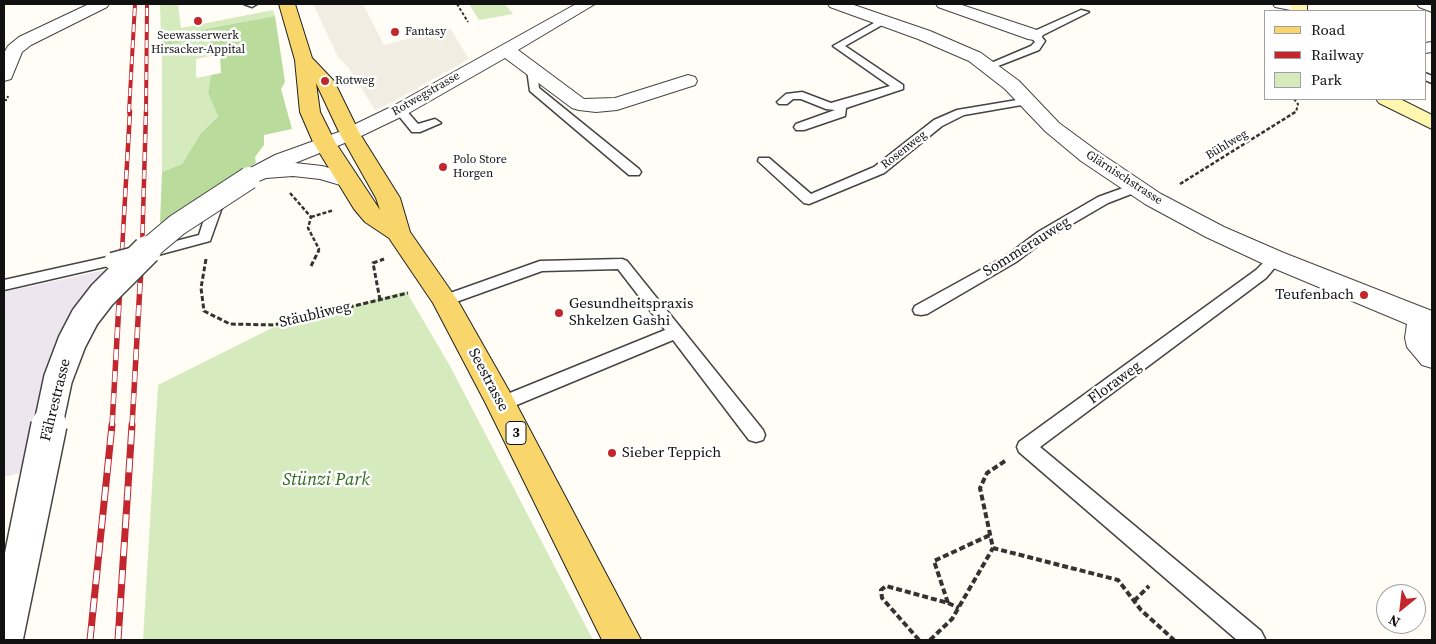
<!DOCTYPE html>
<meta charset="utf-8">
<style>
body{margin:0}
#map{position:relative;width:1436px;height:644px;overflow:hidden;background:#fffdf5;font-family:"Source Serif 4",serif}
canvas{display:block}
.frame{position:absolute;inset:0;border:5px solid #111;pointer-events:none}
.legend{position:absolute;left:1264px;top:10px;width:162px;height:90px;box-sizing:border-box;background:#fff;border:1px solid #a0a0a0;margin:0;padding:6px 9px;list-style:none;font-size:15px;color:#111}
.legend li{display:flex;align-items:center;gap:10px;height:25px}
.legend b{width:25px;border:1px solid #a0a0a0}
.north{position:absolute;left:1376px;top:584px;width:50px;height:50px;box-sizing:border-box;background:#fff;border:1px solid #a0a0a0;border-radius:50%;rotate:209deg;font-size:14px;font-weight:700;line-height:20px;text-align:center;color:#111}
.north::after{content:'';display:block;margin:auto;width:18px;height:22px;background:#c4262e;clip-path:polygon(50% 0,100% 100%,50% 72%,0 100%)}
</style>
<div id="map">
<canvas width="1436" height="644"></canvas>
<div class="frame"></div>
<ul class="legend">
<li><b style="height:6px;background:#f9d66b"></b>Road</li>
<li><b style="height:6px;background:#c4262e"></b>Railway</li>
<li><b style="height:14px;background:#d5ebbd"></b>Park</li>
</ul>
<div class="north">N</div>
</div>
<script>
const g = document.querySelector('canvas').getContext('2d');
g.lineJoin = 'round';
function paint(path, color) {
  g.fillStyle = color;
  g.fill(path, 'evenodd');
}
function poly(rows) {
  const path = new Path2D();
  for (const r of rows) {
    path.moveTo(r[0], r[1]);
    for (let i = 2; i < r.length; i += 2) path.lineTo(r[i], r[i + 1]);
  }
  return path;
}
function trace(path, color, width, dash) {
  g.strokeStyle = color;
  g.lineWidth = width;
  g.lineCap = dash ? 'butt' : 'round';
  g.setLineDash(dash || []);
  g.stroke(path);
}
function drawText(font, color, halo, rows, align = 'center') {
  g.font = font + ' "Source Serif 4",serif';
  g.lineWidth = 5;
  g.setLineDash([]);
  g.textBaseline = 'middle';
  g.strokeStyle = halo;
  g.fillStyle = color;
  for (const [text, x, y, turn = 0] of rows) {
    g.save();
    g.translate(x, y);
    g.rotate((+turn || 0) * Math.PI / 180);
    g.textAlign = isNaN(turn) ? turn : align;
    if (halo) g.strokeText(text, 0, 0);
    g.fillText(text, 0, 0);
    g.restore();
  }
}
paint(poly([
 [105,270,78,323,36,469,4,477,4,292]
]), '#eee6ef');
paint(poly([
 [160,4,178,4,181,28,273,10,275,16,161,37],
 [469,4,505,4,513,14,479,20],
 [208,37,211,56,196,59,196,78,211,75,208,93,218,115,201,133,182,164,162,172,162,46],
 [406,291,450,366,593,640,143,640,158,385,272,328]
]), '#d5ebbd');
paint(poly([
 [275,16,285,82,281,89,292,129,264,135,264,145,255,157,256,163,160,223,162,172,182,164,201,133,218,116,208,93,211,75,221,73,220,55,211,56,208,37,162,46,161,37]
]), '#b9dc9c');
paint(poly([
 [313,4,363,4,384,45,450,28,469,59,389,104,375,110,348,67,338,57]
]), '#f1ede2');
const service = poly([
 [244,4,257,4,252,7,244,4],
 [1081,10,1089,12,1041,36,1045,41,1039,50,993,68,989,69,984,66,1031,46,1035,42,1029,35,1030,33,1081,10],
 [881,19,889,21,845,46,903,85,903,89,846,108,845,116,804,130,796,130,794,127,796,124,835,110,826,109,801,99,793,99,787,104,779,104,777,102,786,94,802,92,831,103,890,86,833,46,881,19],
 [532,67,537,70,539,88,639,169,641,172,639,175,629,175,530,91,527,70,532,67],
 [1425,73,1432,76,1432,83,1425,80,1425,73],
 [1029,98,1033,99,1033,103,964,115,942,126,884,173,809,204,804,203,758,161,759,158,769,158,811,194,874,167,934,120,957,110,1029,98],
 [400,106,404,108,418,124,435,119,441,123,420,132,412,132,394,110,400,106],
 [1134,184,1139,185,1141,188,1139,191,1108,203,1048,238,1016,262,927,314,921,315,915,314,913,310,915,306,1006,256,1038,232,1098,197,1134,184],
 [222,194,229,198,221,210,210,241,158,255,153,253,151,250,153,247,199,235,207,210,217,195,222,194],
 [1275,254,1282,259,1266,278,1040,447,1261,631,1265,639,1237,640,1019,452,1017,447,1019,442,1256,270,1270,256,1275,254],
 [112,256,117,258,119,261,117,264,4,290,4,280,112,256],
 [622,259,627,261,763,430,765,435,763,440,756,442,749,440,673,340,507,409,501,411,495,409,492,404,495,399,665,330,618,269,542,271,445,306,439,305,437,301,439,297,540,261,622,259]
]);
const minor = poly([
 [89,4,109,4,107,7,31,45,22,52,11,79,4,81,4,53,8,46,19,37,89,4],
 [576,4,595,4,518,50,584,99,615,98,688,75,695,77,697,81,695,85,617,110,596,112,579,110,572,108,505,58,407,114,357,138,350,140,343,138,340,134,343,130,393,106,576,4],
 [828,4,851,4,930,31,981,53,1019,81,1059,123,1097,151,1161,194,1224,227,1284,253,1432,311,1432,368,1422,365,1407,347,1405,338,1407,324,1266,265,1206,237,1145,204,1081,161,1045,131,1005,89,969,61,918,39,830,7,828,4],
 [936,4,959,4,1040,31,1043,35,1040,39,1034,40,1028,39,938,7,936,4],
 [1273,4,1305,4,1307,7,1305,10,1296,11,1275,7,1273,4],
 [1417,4,1432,4,1432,12,1419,7,1417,4],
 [1432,42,1432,52,1425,53,1425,43,1432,42]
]);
const tertiary = poly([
 [350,128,357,130,360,134,357,138,295,163,322,166,355,175,358,180,355,185,347,187,320,179,293,176,266,178,249,185,241,183,238,178,241,173,275,155,350,128]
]);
const secondary = poly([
 [1291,4,1307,4,1307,11,1291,11,1291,4],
 [1376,99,1400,99,1432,115,1432,129,1379,103,1376,99]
]);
const primary = poly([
 [279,4,295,4,312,58,334,81,360,134,400,198,410,232,458,301,512,396,641,640,602,640,486,404,433,303,389,238,365,222,354,209,313,142,300,112,295,60,279,4],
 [316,83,340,134,376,198,380,210,335,142,320,112,316,83]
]);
trace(service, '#444', 3);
trace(minor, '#444', 2);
trace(tertiary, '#444', 2);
trace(secondary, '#333', 2);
trace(primary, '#222', 2);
trace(poly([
 [457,4,468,22],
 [1294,99,1298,104,1296,112],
 [4,100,7,100,8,96]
]), '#333', 2, [3, 2]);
trace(poly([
 [1180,184,1297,111],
 [290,193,311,217,308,228,319,249,318,251],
 [311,217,334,210]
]), '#333', 2.5, [4, 2]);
trace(poly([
 [206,259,201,288,204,311,230,324,274,325,408,293],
 [311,266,319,250],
 [380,300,373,263,384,259]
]), '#333', 3, [5, 2.5]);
trace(poly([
 [1005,461,987,473,980,488,993,548,1118,580,1141,610,1174,640],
 [1134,601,1149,586],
 [948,603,959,608],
 [919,640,882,598,881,590,886,586,948,603,934,561,990,535],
 [930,640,952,619,993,548]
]), '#333', 4, [6, 3]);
paint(service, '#fff');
paint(minor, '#fff');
paint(tertiary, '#fff');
paint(secondary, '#fff6b0');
paint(primary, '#f9d66b');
const railFar3 = poly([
 [129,112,135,4],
 [146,112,147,4]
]);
const railFar2 = poly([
 [122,251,130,111],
 [142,251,146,111]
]);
const railFar1 = poly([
 [112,426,122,250],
 [132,426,142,250]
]);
const rail = poly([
 [90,640,112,425],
 [118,640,132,425]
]);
trace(railFar3, '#c4262e', 4);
trace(railFar2, '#c4262e', 4.5);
trace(railFar1, '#c4262e', 5.5);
trace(rail, '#c4262e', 7);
trace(railFar3, '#fff', 2.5, [8]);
trace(railFar2, '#fff', 3, [9]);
trace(railFar1, '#fff', 4, [11]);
trace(rail, '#fff', 5, [14]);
const serviceBridge = poly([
 [112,261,139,254]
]);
const tertiaryBridgeFar2 = poly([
 [146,251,177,225,249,178]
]);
const tertiaryBridgeFar1 = poly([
 [48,426,58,379,72,342,85,317,102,295,147,250]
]);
const tertiaryBridge = poly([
 [5,640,49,425]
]);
trace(serviceBridge, '#444', 19, []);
trace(tertiaryBridgeFar2, '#444', 24, []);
trace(tertiaryBridgeFar1, '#444', 31, []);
trace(tertiaryBridge, '#444', 38, []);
trace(serviceBridge, '#fff', 16);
trace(tertiaryBridgeFar2, '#fff', 22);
trace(tertiaryBridgeFar1, '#fff', 28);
trace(tertiaryBridge, '#fff', 35);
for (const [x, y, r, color] of [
 [198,21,5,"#c4262e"],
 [395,32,5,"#c4262e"],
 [325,81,5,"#c4262e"],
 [443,167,5,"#c4262e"],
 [1364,295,5,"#c4262e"],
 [559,313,5,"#c4262e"],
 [612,453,5,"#c4262e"]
]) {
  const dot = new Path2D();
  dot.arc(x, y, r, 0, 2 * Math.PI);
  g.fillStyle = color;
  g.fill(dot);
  trace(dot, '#fff', 2);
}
drawText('12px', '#111', '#fff', [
 ["Fantasy",405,32],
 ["Seewasserwerk",198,36,"center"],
 ["Hirsacker-Appital",198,50,"center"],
 ["Rotweg",335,81],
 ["Polo Store",453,160],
 ["Horgen",453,174]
], 'left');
drawText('12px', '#111', '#fff', [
 ["Rotwegstrasse",426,94,-30],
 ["Bühlweg",1227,145,-31],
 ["Rosenweg",904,150,-38],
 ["Glärnischstrasse",1124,178,33]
]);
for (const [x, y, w] of [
 [516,433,20]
]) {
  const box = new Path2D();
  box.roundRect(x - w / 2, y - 11.5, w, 23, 4);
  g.fillStyle = '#fff';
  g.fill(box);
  trace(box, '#111', 1);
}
drawText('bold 14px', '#111', null, [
 ["3",516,433]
]);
drawText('15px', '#111', '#fff', [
 ["Sommerauweg",1027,247,-32],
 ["Stäubliweg",315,315,-13],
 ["Seestrasse",488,380,62],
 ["Floraweg",1115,383,-36],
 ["Fährestrasse",56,400,-76]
]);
drawText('15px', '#111', '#fff', [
 ["Teufenbach",1354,295,"right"],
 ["Gesundheitspraxis",569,304],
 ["Shkelzen Gashi",569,321],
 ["Sieber Teppich",622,453]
], 'left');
drawText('italic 18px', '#2f6b1f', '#fff', [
 ["Stünzi Park",326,480]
]);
</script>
